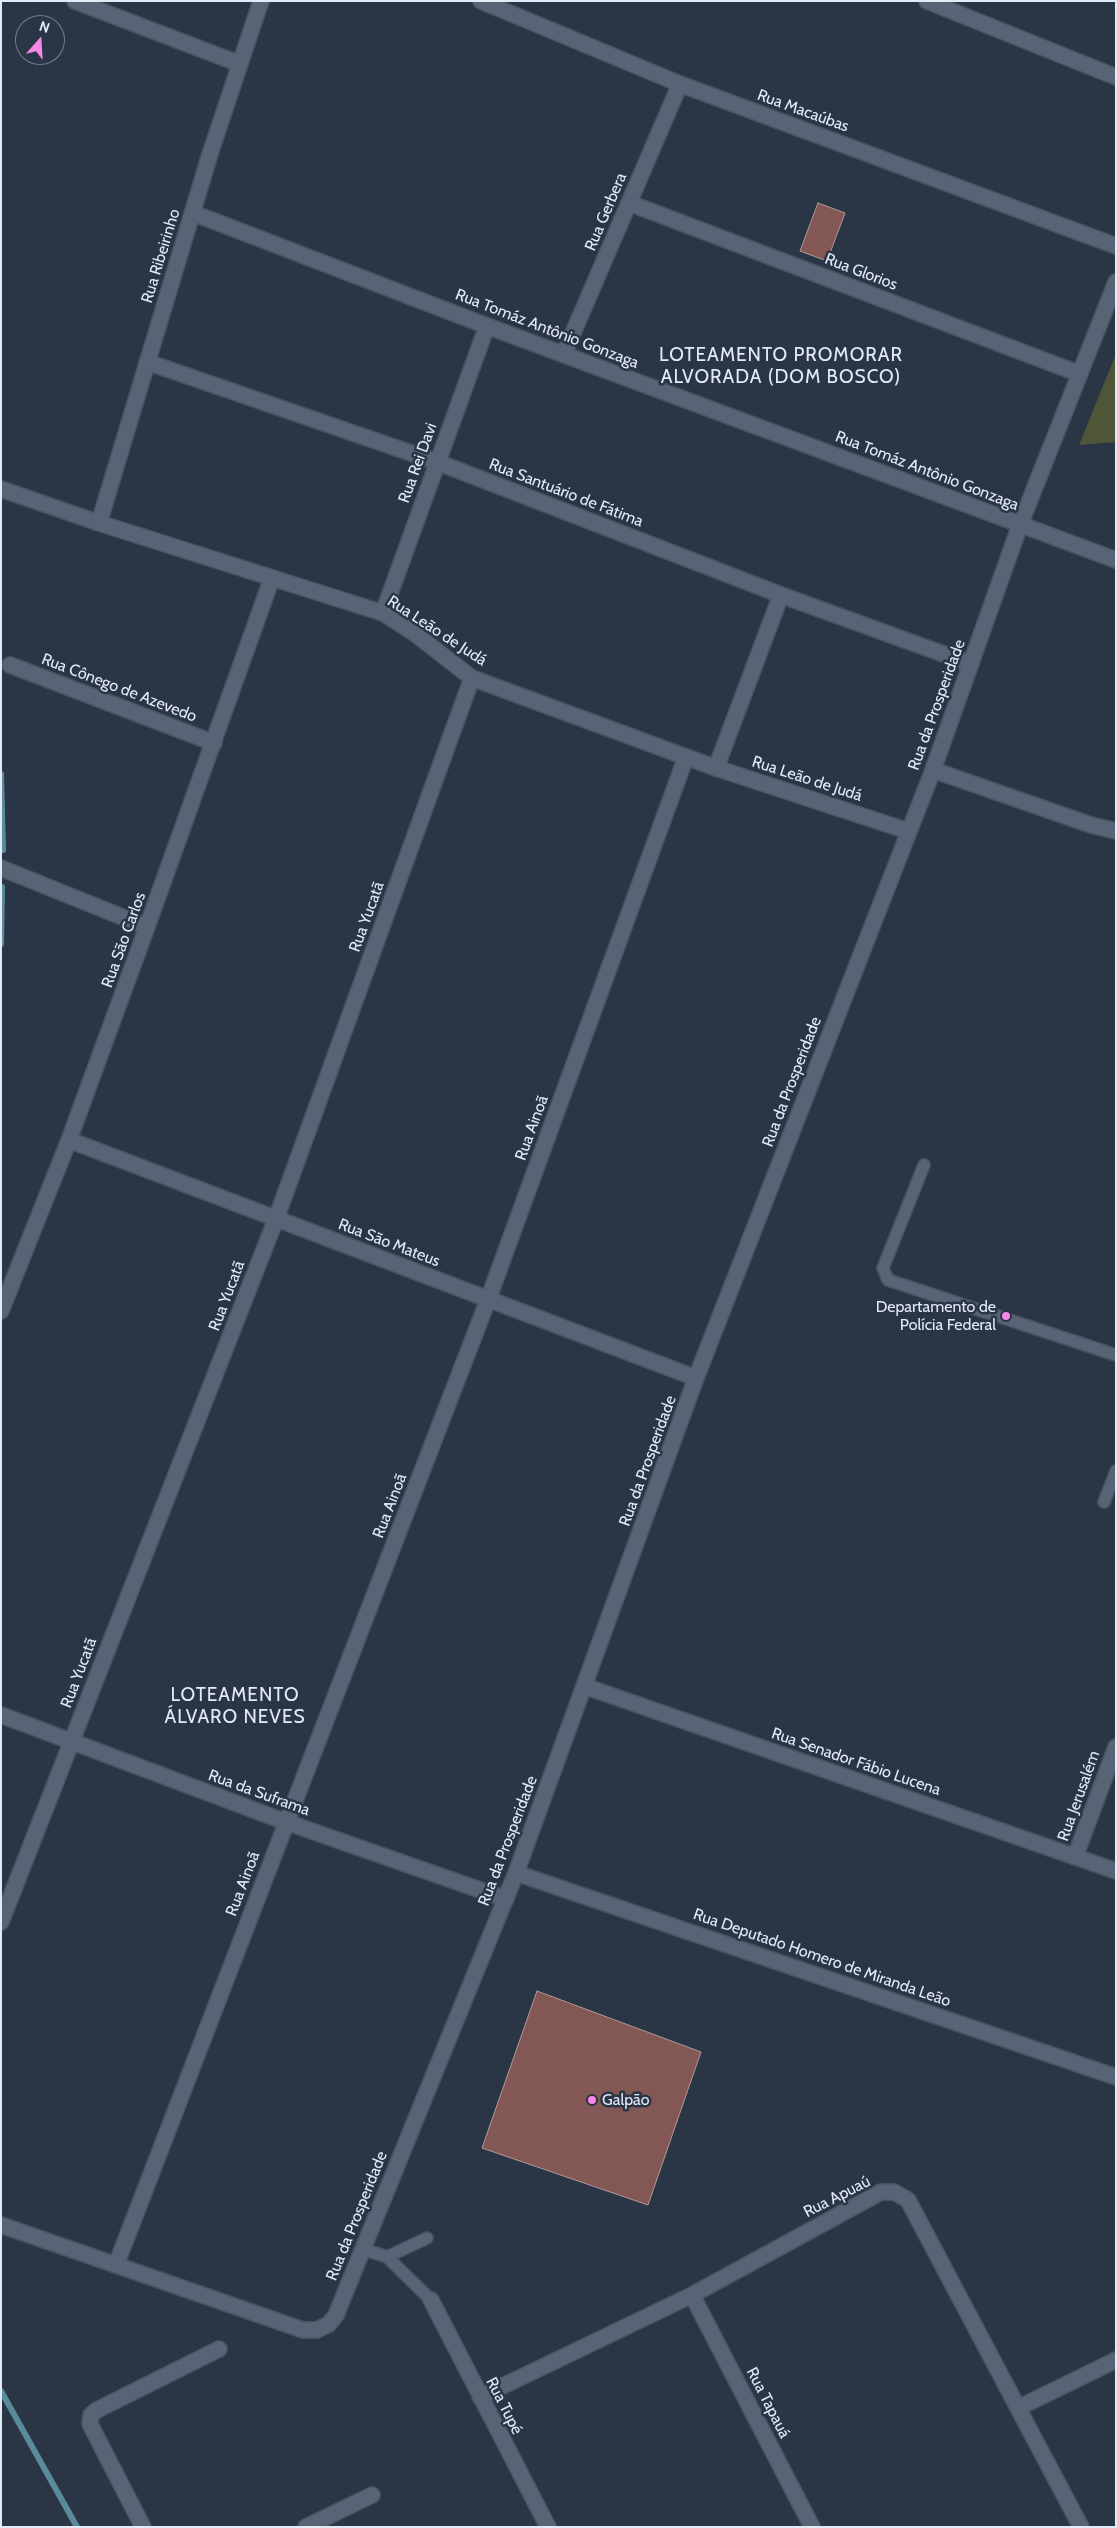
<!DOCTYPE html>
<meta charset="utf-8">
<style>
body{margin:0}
#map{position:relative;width:1117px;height:2528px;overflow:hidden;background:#2a3545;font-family:Cabin,sans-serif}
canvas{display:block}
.frame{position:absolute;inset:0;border:2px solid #e3eaf5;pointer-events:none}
.north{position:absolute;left:15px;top:15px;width:50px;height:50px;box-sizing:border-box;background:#2a3545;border:1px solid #747d8b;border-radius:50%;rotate:19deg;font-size:14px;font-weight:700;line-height:20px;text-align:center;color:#e3eaf5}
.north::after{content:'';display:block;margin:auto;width:18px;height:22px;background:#f987e8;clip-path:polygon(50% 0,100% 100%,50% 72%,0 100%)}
</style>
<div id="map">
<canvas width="1117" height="2528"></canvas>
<div class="frame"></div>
<div class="north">N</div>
</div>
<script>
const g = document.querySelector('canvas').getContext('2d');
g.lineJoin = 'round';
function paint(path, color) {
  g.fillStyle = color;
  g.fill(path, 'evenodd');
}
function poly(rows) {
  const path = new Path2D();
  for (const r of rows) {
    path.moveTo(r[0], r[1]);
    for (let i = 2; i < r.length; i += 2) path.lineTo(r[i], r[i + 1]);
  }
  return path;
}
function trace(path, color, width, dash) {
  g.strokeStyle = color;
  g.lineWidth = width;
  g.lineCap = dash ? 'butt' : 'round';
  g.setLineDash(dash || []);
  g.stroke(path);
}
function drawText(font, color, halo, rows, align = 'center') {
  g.font = font + ' Cabin,sans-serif';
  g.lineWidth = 5;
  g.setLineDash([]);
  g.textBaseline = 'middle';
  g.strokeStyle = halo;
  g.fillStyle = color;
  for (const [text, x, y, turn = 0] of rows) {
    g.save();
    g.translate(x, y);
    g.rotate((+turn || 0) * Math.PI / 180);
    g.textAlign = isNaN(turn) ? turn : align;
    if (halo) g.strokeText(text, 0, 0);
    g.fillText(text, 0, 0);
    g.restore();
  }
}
paint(poly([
 [1116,354,1116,442,1079,445]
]), '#4f5537');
trace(poly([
 [1,774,3,850],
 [1,944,2,887],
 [1,2391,77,2527]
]), '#5a8b9c', 6);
const building = poly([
 [818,203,845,213,827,261,800,251,818,203],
 [537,1991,701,2052,648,2205,482,2148,537,1991]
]);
paint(building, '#835754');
trace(building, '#b49997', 1);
const service = poly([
 [924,1165,883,1268,888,1280,1116,1355],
 [1104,1502,1116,1471],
 [363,2249,387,2257,427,2238],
 [387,2257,431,2300]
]);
const minor = poly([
 [75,1,240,64],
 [481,1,680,84,1116,246],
 [927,1,1116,77],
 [629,203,1080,374],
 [193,213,487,326,1116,560],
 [564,354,680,84],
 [147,362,437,462,781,595,971,664],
 [1,489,99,523,383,613,414,633,472,678,716,768,908,831],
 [99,523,210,154,261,1],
 [383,613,487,326],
 [10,665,214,743],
 [716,768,781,595],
 [1,868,147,927],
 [69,1140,696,1378],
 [1,1311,69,1140,147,927,272,578],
 [584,1686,1116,1871],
 [1,1715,286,1822,506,1899],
 [1075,1857,1116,1747],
 [516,1873,1116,2077],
 [1,1922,276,1219,472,678],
 [116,2265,488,1300,686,757],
 [692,2295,812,2527],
 [431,2300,548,2527],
 [480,2397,692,2295,881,2192,894,2192,908,2200,1081,2527],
 [1018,2408,1116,2360],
 [143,2527,90,2424,91,2415,97,2410,219,2349],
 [306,2527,372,2495]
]);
const tertiary = poly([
 [933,770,1091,825,1116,831],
 [1,2225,303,2330,317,2330,329,2324,336,2315,516,1873,696,1378,933,770,1020,525,1116,282]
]);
trace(service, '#495260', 14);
trace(minor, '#495260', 18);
trace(tertiary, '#495260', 18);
trace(service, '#586476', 11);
trace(minor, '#586476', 15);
trace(tertiary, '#586476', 15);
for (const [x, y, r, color] of [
 [1006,1316,5,"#f987e8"],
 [592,2100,5,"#f987e8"]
]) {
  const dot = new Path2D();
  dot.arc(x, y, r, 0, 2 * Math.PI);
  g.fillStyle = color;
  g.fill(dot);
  trace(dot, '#2a3545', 2);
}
drawText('16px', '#e3eaf5', '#2a3545', [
 ["Rua Macaúbas",803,111,20],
 ["Rua Gerbera",606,212,-67],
 ["Rua Ribeirinho",161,256,-73],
 ["Rua Glorios",861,272,21],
 ["Rua Tomáz Antônio Gonzaga",547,329,21],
 ["Rua Rei Davi",418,463,-70],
 ["Rua Tomáz Antônio Gonzaga",927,471,21],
 ["Rua Santuário de Fátima",566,493,21],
 ["Rua Leão de Judá",437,631,33],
 ["Rua Cônego de Azevedo",119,688,21],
 ["Rua da Prosperidade",937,705,-70],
 ["Rua Leão de Judá",807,779,18],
 ["Rua Yucatã",367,917,-70],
 ["Rua São Carlos",124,940,-70],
 ["Rua da Prosperidade",792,1082,-69],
 ["Rua Ainoã",532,1128,-70],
 ["Rua São Mateus",389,1243,21],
 ["Rua Yucatã",227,1296,-69],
 ["Rua da Prosperidade",648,1461,-70],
 ["Rua Ainoã",390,1506,-69],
 ["Rua Yucatã",79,1673,-69],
 ["Rua Senador Fábio Lucena",856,1762,19],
 ["Rua da Suframa",259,1793,20],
 ["Rua Jerusalém",1079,1796,-70],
 ["Rua da Prosperidade",508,1841,-69],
 ["Rua Ainoã",243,1884,-69],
 ["Rua Deputado Homero de Miranda Leão",822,1958,19],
 ["Rua Apuaú",837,2197,-27],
 ["Rua da Prosperidade",357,2216,-68],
 ["Rua Tapauá",768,2403,63],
 ["Rua Tupé",504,2406,63]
]);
drawText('16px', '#e3eaf5', '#2a3545', [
 ["Departamento de",996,1307],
 ["Polícia Federal",996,1325],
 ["Galpão",602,2100,"left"]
], 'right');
g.letterSpacing = '1px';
drawText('19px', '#e3eaf5', '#2a3545', [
 ["LOTEAMENTO PROMORAR",781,355],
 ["ALVORADA (DOM BOSCO)",781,377],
 ["LOTEAMENTO",235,1695],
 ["ÁLVARO NEVES",235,1717]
]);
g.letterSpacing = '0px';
</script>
